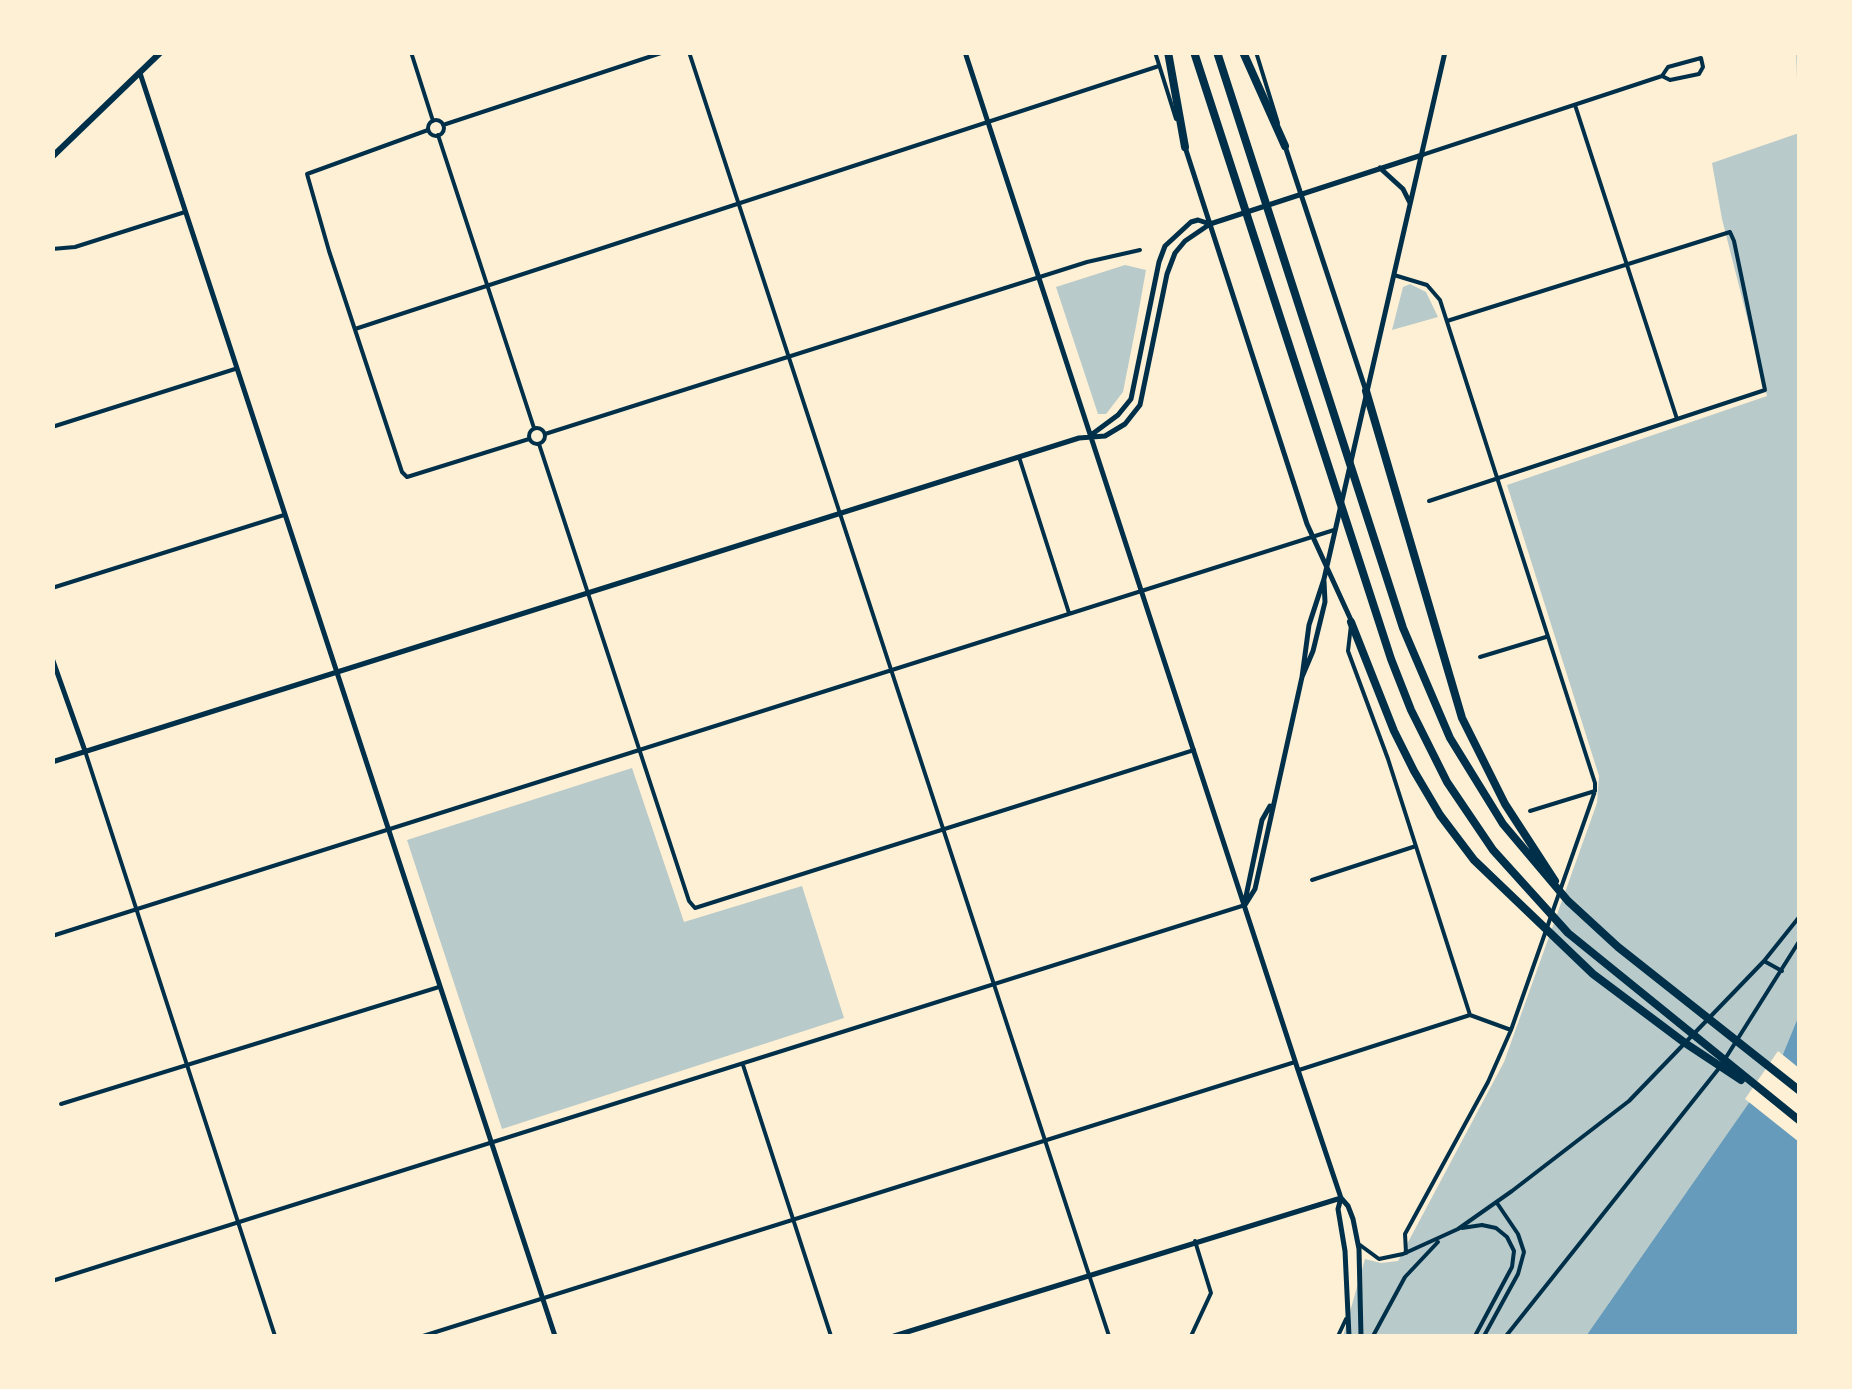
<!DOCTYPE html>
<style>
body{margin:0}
#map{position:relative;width:1852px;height:1389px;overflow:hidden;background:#fdf0d5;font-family:Inter,sans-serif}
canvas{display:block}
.frame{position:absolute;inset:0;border:55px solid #fdf0d5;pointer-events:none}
</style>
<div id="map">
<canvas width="1852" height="1389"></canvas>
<div class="frame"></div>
</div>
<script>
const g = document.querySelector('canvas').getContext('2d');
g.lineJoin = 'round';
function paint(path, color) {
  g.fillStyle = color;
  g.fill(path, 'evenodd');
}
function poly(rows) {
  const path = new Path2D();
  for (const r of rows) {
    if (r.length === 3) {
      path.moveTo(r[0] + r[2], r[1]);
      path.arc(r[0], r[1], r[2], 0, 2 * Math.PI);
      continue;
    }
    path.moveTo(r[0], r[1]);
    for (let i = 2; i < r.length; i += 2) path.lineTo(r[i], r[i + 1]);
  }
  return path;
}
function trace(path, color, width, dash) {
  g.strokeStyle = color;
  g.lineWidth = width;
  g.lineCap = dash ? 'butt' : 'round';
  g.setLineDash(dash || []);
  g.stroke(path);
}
paint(poly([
 [1796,53,1799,53,1799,1015,1783,1054,1586,1336,1343,1336,1365,1259,1381,1263,1398,1261,1504,1062,1597,803,1599,776,1507,485,1767,396,1722,219,1712,163,1799,133],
 [1125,265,1146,270,1136,326,1123,392,1106,414,1098,414,1056,287],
 [1410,284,1426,292,1438,317,1392,330,1403,287],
 [632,768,684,922,802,886,844,1018,502,1129,407,840]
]), '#b9caca');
paint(poly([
 [1799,1015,1799,1336,1586,1336,1783,1054]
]), '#669bbc');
paint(poly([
 [1778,1051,1799,1068,1799,1142,1745,1099]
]), '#fdf0d5');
trace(poly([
 [411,52,433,121],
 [689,52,1109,1336],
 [1155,52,1176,119],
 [1256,52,1278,123],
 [1575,105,1677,419],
 [436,128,8],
 [443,125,664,52],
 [428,130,307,174,329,251,402,472,407,477,529,439],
 [438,135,534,428],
 [1422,155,1662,76,1670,80,1699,74,1703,67,1701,58,1668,67,1662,76],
 [52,249,75,247,185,212],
 [1394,275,1427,285,1440,300,1595,783,1595,791,1511,1030,1488,1082,1405,1234,1406,1253],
 [355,329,1159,66],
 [52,427,235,369],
 [537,436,8],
 [545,434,1087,262,1140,250],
 [539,444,689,901,695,908,1194,750],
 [1019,457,1069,613],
 [1429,501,1765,390,1734,241,1730,232,1447,321],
 [52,588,284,515],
 [1351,625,1348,651,1388,759,1470,1015],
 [1480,657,1546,637],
 [85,751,275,1336],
 [1530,811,1595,791],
 [1312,880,1416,846],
 [52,936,1334,530],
 [1764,961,1782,971],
 [1470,1015,1511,1030],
 [1725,1059,1800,940],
 [743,1065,831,1336],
 [1299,1070,1470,1015],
 [61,1104,439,987],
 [1462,1228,1482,1225,1496,1228,1507,1237,1514,1251,1512,1267,1475,1336],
 [1360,1245,1379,1259,1403,1254,1458,1229,1512,1191,1629,1101,1764,961,1800,916],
 [52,1281,1245,905],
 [423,1336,1295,1062],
 [1191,1336,1211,1293,1195,1241],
 [1338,1336,1346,1319],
 [1373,1336,1405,1277,1438,1242],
 [1484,1336,1518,1274,1524,1252,1518,1234,1497,1203],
 [1506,1336,1720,1067]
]), '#003049', 4);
trace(poly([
 [965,52,1298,1070,1341,1198,1348,1206,1353,1219,1359,1249,1361,1336],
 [140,73,555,1336],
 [1285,146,1365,388],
 [1185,147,1307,524,1351,620],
 [1380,168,1403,189,1410,203],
 [1091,435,1118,415,1131,399,1159,262,1165,246,1191,222,1198,220,1210,224],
 [52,658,85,751],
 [1302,677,1309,625,1324,579,1445,52],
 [52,762,1079,438,1105,436,1125,424,1140,405,1167,274,1175,253,1185,241,1210,224,1422,155],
 [1245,901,1262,820,1270,806],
 [1245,905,1255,889,1302,677,1313,651,1325,602,1324,581],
 [1341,1198,1338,1209,1345,1251,1349,1336],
 [894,1336,1341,1198]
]), '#003049', 5);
trace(poly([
 [52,157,161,52]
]), '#003049', 6);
trace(poly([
 [1168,52,1185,147],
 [1194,52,1391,659,1411,710,1447,782,1493,850,1568,933,1800,1121],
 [1217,52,1403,628,1450,738,1503,824,1568,901,1618,947,1800,1091],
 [1243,52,1285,146],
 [1366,391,1462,718,1505,804,1555,881],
 [1351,622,1394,731,1414,771,1440,815,1474,860,1593,974,1685,1043,1741,1080]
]), '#003049', 8);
</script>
